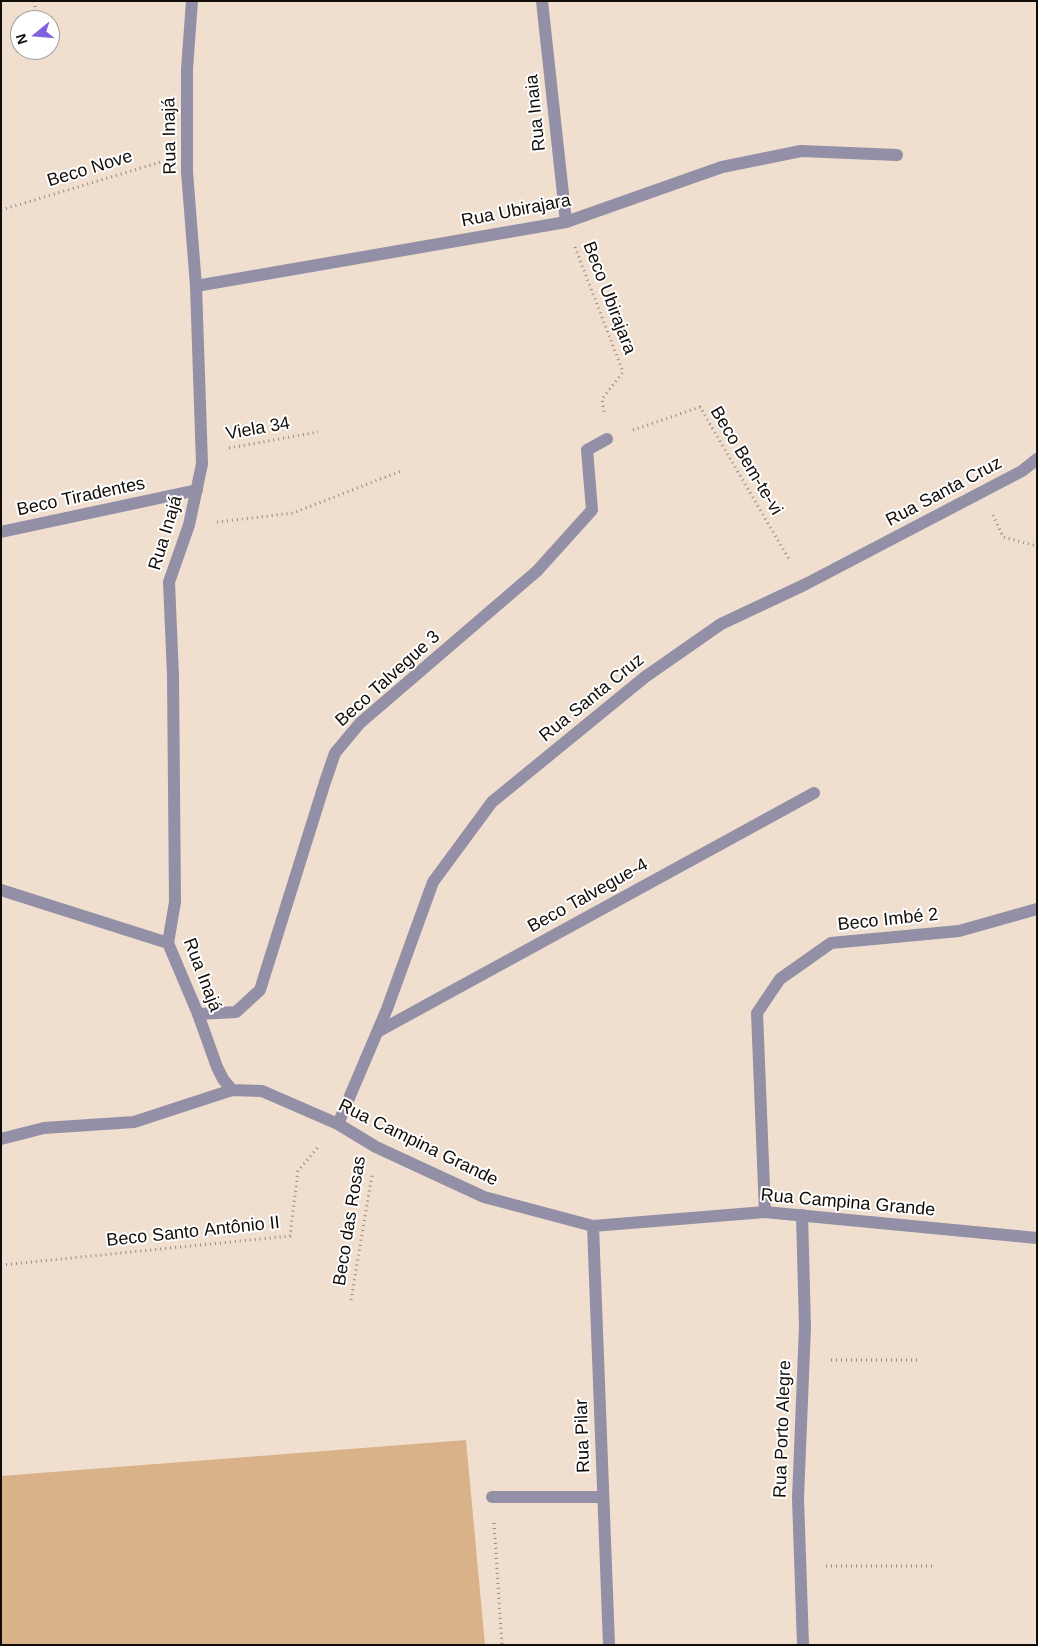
<!DOCTYPE html>
<meta charset="utf-8">
<style>
body{margin:0}
#map{position:relative;width:1038px;height:1646px;overflow:hidden;background:#f0dfce;font-family:Arial,sans-serif}
canvas{display:block}
.frame{position:absolute;inset:0;border:2px solid #120d07;pointer-events:none}
.north{position:absolute;left:10px;top:10px;width:50px;height:50px;box-sizing:border-box;background:#fff;border:1px solid #a09e9c;border-radius:50%;rotate:253deg;font-size:14px;font-weight:700;line-height:20px;text-align:center;color:#120d07}
.north::after{content:'';display:block;margin:auto;width:18px;height:22px;background:#7f63de;clip-path:polygon(50% 0,100% 100%,50% 72%,0 100%)}
</style>
<div id="map">
<canvas width="1038" height="1646"></canvas>
<div class="frame"></div>
<div class="north">N</div>
</div>
<script>
const g = document.querySelector('canvas').getContext('2d');
g.lineJoin = 'round';
function paint(path, color) {
  g.fillStyle = color;
  g.fill(path, 'evenodd');
}
function poly(rows) {
  const path = new Path2D();
  for (const r of rows) {
    path.moveTo(r[0], r[1]);
    for (let i = 2; i < r.length; i += 2) path.lineTo(r[i], r[i + 1]);
  }
  return path;
}
function trace(path, color, width, dash) {
  g.strokeStyle = color;
  g.lineWidth = width;
  g.lineCap = dash ? 'butt' : 'round';
  g.setLineDash(dash || []);
  g.stroke(path);
}
function drawText(font, color, halo, rows, align = 'center') {
  g.font = font + ' Arial,sans-serif';
  g.lineWidth = 4;
  g.setLineDash([]);
  g.textBaseline = 'middle';
  g.strokeStyle = halo;
  g.fillStyle = color;
  for (const [text, x, y, turn = 0] of rows) {
    g.save();
    g.translate(x, y);
    g.rotate((+turn || 0) * Math.PI / 180);
    g.textAlign = isNaN(turn) ? turn : align;
    if (halo) g.strokeText(text, 0, 0);
    g.fillText(text, 0, 0);
    g.restore();
  }
}
paint(poly([
 [466,1440,485,1645,1,1645,1,1476]
]), '#dab289');
trace(poly([
 [34,1,36,12],
 [1,210,161,162],
 [575,247,623,372,602,399,604,412],
 [633,430,700,407,790,561],
 [229,448,318,432],
 [993,515,1003,537,1037,546],
 [217,522,293,513,401,471],
 [1,1265,290,1236,298,1171,320,1145],
 [351,1300,372,1175],
 [831,1360,919,1360],
 [494,1523,502,1645],
 [826,1566,932,1566]
]), '#968a7e', 3, [1, 4]);
trace(poly([
 [196,286,566,222,722,167,801,151,897,155],
 [1,532,197,490],
 [198,1014,236,1012,260,990,325,782,335,753,360,723,537,571,592,510,587,450,607,439],
 [379,1031,814,793],
 [765,1212,757,1013,780,979,831,943,959,931,1037,909],
 [802,1215,805,1327,798,1498,803,1645],
 [492,1497,603,1497]
]), '#928fa6', 12);
trace(poly([
 [192,1,187,69,187,172,196,286,202,464,189,525,169,582,173,676,175,902,168,943,198,1014,217,1067,223,1079,232,1090],
 [542,1,566,222],
 [1,890,168,943],
 [338,1124,387,1009,433,882,492,802,645,677,721,624,804,585,1022,471,1037,459],
 [1,1139,44,1128,134,1122,232,1090,262,1091,338,1124,376,1147,484,1197,593,1226,765,1212,1037,1238],
 [593,1226,609,1645]
]), '#928fa6', 12);
drawText('18px', '#120d07', '#fff', [
 ["Rua Inaia",536,113,-96],
 ["Rua Inajá",170,136,-91],
 ["Beco Nove",90,169,-17],
 ["Rua Ubirajara",516,211,-11],
 ["Beco Ubirajara",609,298,69],
 ["Viela 34",258,429,-10],
 ["Beco Bem-te-vi",746,461,59],
 ["Rua Santa Cruz",944,492,-28],
 ["Beco Tiradentes",81,497,-12],
 ["Rua Inajá",166,533,-73],
 ["Beco Talvegue 3",388,679,-42],
 ["Rua Santa Cruz",592,698,-39],
 ["Beco Talvegue-4",588,896,-29],
 ["Beco Imbé 2",888,920,-6],
 ["Rua Inajá",202,975,69],
 ["Rua Campina Grande",418,1143,26],
 ["Rua Campina Grande",848,1203,5],
 ["Beco das Rosas",350,1221,-81],
 ["Beco Santo Antônio II",193,1232,-6],
 ["Rua Porto Alegre",783,1429,-88],
 ["Rua Pilar",583,1436,-92]
]);
</script>
